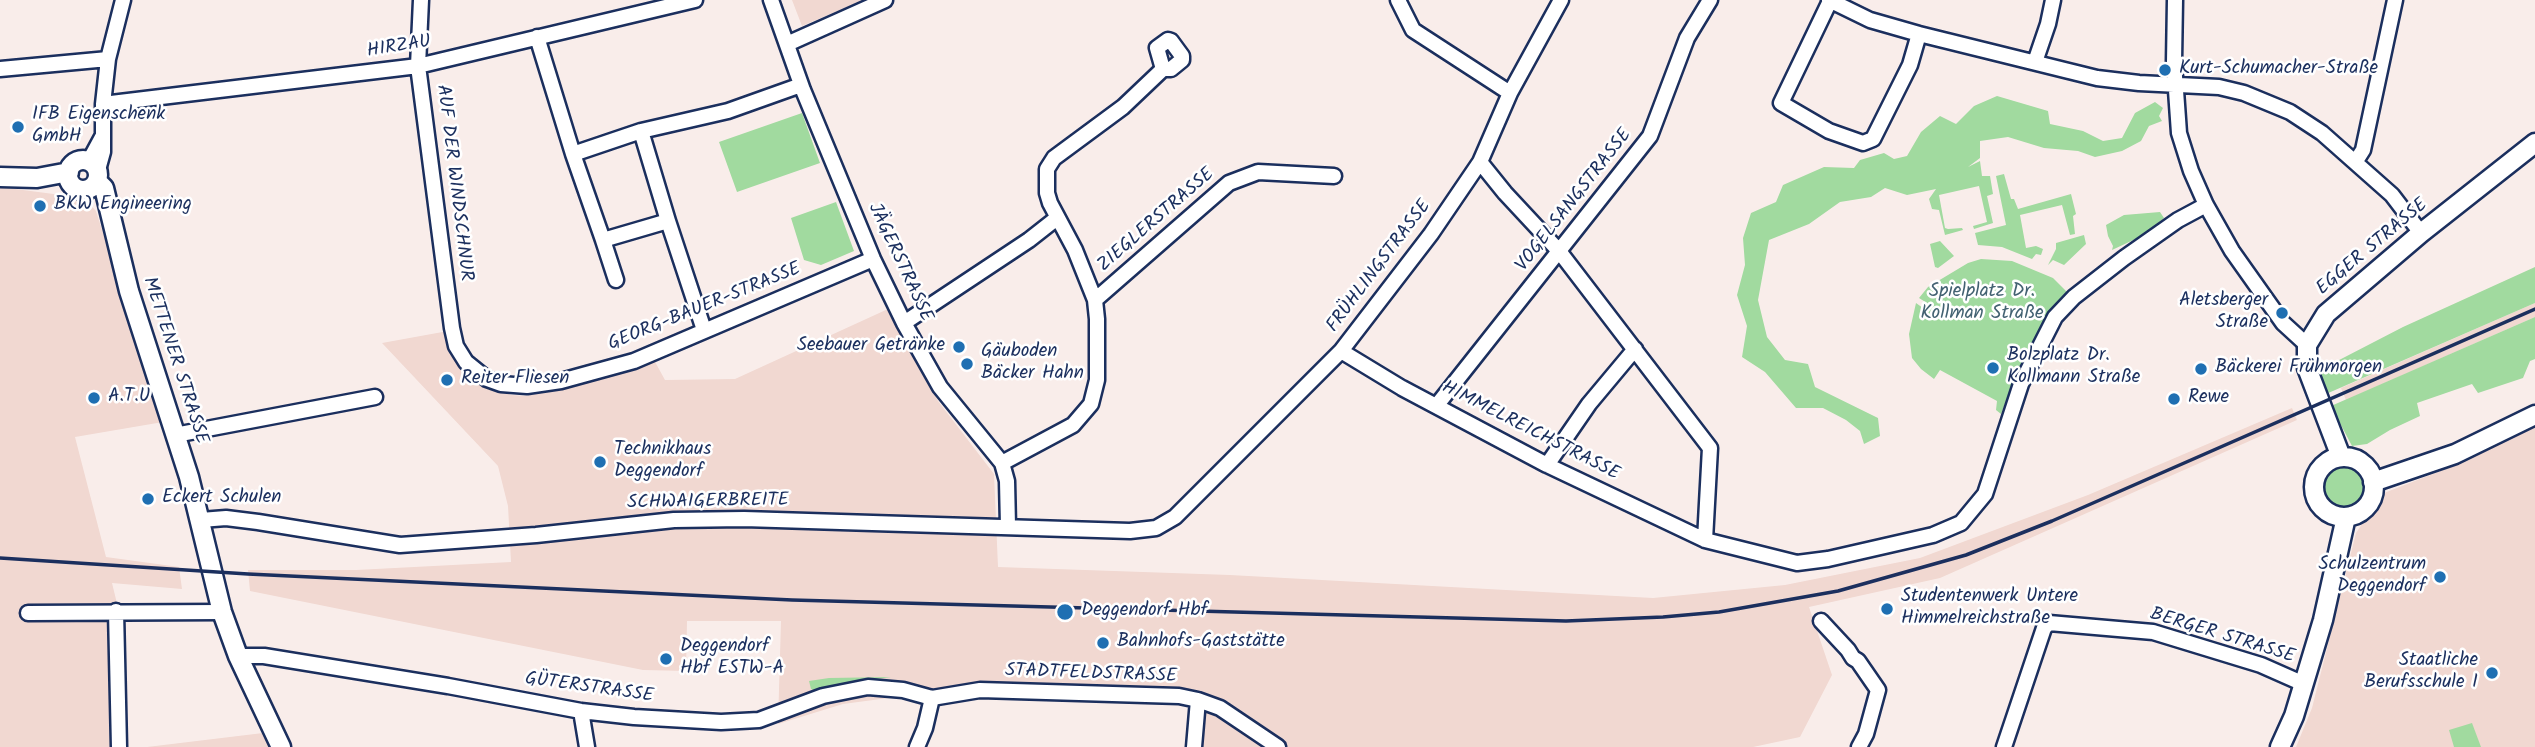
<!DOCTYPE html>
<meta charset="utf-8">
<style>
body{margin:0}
canvas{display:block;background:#f9edea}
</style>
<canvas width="2535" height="747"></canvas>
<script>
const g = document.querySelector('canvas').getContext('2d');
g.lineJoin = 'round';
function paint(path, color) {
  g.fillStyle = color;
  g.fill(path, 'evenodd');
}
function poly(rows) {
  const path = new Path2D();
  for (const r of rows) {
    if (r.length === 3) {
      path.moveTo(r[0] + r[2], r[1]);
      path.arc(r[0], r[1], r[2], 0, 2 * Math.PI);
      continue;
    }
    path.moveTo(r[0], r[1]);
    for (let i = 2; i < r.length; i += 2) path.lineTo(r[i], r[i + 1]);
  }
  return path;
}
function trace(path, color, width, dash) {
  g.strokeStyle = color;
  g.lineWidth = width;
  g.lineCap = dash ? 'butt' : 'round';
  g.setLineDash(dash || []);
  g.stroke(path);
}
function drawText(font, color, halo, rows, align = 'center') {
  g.font = font + ' Kalam,sans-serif';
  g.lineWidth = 5;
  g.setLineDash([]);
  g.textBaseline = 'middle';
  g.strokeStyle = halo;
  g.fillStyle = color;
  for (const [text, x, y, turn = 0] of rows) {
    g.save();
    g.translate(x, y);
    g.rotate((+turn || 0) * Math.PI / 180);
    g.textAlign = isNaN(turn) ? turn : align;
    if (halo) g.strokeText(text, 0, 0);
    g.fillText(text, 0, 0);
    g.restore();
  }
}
paint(poly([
 [792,0,863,0,802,26],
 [0,187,84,198,96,211,163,422,75,437,106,557,179,567,182,589,112,583,121,620,123,747,0,747],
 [2535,303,2535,317,2346,400,2341,388],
 [888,309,938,401,994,474,998,567,1230,575,1653,598,1785,585,1920,558,2088,495,2292,408,2297,420,1940,578,1809,607,1832,675,1800,737,1753,747,1202,747,1201,702,896,697,843,704,778,724,781,621,687,621,686,671,643,670,250,591,248,570,356,570,511,562,508,506,498,466,382,343,448,331,453,353,476,381,511,395,526,396,582,384,654,360,665,380,735,379],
 [2535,424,2535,747,2296,747,2312,708,2356,533,2362,524,2373,516,2384,493,2461,463],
 [263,733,270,747,147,747]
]), '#f1d8d1');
paint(poly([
 [1997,96,2048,111,2050,124,2083,131,2103,141,2122,138,2135,113,2155,102,2163,108,2159,116,2162,121,2149,126,2141,141,2122,151,2095,157,2078,151,2044,148,2008,137,1980,141,1980,158,1968,167,1980,161,1982,176,1990,176,1993,194,1987,196,1993,223,1974,229,1973,226,1987,222,1979,186,1939,195,1945,228,1948,229,1962,228,1963,230,1945,235,1939,210,1932,209,1929,199,1936,189,1907,195,1885,188,1871,197,1840,202,1809,224,1769,240,1758,300,1767,337,1785,360,1808,364,1815,387,1878,418,1880,436,1864,444,1860,431,1846,420,1823,408,1796,408,1765,372,1742,357,1747,326,1737,295,1745,265,1743,238,1751,213,1776,202,1783,185,1824,167,1854,168,1860,160,1884,153,1894,159,1907,156,1921,132,1940,116,1956,124,1974,106],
 [802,113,820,163,737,192,719,142],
 [2004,174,2011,199,2014,199,2018,209,2071,194,2076,214,2073,216,2075,234,2070,235,2062,205,2020,215,2026,248,2036,246,2043,249,2041,255,2036,254,2032,259,2002,247,1978,245,1975,233,2006,225,1996,176],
 [836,202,854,251,821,265,804,260,791,218],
 [2160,212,2164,218,2144,235,2112,250,2113,246,2108,236,2106,225,2124,215],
 [2084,235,2086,244,2064,265,2053,260,2048,265,2056,249,2056,243],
 [1940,241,1954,256,1938,268,1935,267,1930,244],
 [1981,259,2012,261,2053,278,2069,294,2045,323,2042,322,2042,329,2017,373,2001,414,1996,410,1997,401,1940,370,1934,379,1921,369,1912,358,1909,334,1916,303,1923,308,1926,315,1927,303,1919,298,1928,287,1968,263],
 [2535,267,2535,303,2326,394,2314,373,2403,327],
 [2535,317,2535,359,2530,361,2523,378,2478,393,2472,384,2417,403,2420,416,2390,430,2367,444,2352,446,2331,406],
 [2345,487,21],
 [891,677,855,682,818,692,811,689,809,681,829,678],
 [2472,723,2481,747,2454,747,2449,730]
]), '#a1da9f');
const minor = poly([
 [421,0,418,66,452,328,456,346,466,362,487,379,501,384,527,386,561,381,634,361,873,259],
 [771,0,803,90,873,259,904,323,940,387,1002,463,1007,481,1008,526],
 [1398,0,1413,30,1510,93],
 [1829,0,1870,20,1919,34,2097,78,2139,83,2219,87,2244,93,2290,112,2322,133,2392,195,2421,233],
 [2175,0,2174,62,2179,133,2191,171,2206,205,2232,251,2283,323,2307,345],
 [1830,1,1781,103,1829,131,1863,143,1873,139,1910,65,1919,34],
 [537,37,573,154,641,131,728,111,801,85],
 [787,44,885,0],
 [2035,62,2048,24,2053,0],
 [0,69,108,59],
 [103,104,418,66,695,0],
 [573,154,603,240,668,221,641,131],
 [89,161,102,137],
 [2356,161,2363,150,2395,0],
 [1480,162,1505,193,1559,251,1710,448,1705,540],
 [98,170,103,152,103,104,108,59,123,0],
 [668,221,704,330],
 [603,240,616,280],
 [1095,300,1229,183,1258,172,1334,176],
 [904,323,1029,240,1057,218],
 [1341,351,1402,388,1547,465,1705,540,1797,563,1828,559,1933,535,1961,523,1985,494,2021,384,2055,317,2074,297,2124,258,2178,220,2206,205],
 [1437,405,1650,136,1687,38,1710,0],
 [175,435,375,397],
 [1002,463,1073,425,1091,404,1097,380,1097,319,1095,300,1075,250,1050,203,1047,193,1047,169,1054,158,1123,107,1163,69,1171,69,1182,60,1182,56,1171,41,1168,40,1157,48,1163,69],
 [1547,465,1589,404,1635,349],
 [201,520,226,518,258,522,400,545,536,535,674,520,744,519,1130,531,1156,528,1175,517,1341,351,1431,234,1480,162,1510,93,1561,0],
 [116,611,119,747],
 [28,613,222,612],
 [1821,621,1848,650,1853,658,1858,661,1878,690,1866,734,1859,747],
 [238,656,264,656,448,686,581,711,634,717,721,722,759,720,823,696,868,687,903,690,932,698,980,690,1179,696,1198,700,1220,708,1278,747],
 [581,711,587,747],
 [917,747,925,728,932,698],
 [1194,747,1198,700],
 [2004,747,2044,628,2049,623,2153,632,2261,665,2304,684]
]);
const tertiary = poly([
 [83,175,15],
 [0,177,37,178,69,172],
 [97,181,104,188,129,291,189,477,222,612,238,656,281,747],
 [2341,457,2307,368,2307,345,2326,314,2421,233,2535,143],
 [2344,487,30],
 [2373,482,2455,454,2535,415],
 [2280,747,2294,716,2323,620,2346,517]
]);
trace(minor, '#1b2f5e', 19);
trace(tertiary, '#1b2f5e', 23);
trace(minor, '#fff', 14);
trace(tertiary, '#fff', 18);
trace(poly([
 [0,558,248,574,792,600,1566,621,1663,617,1719,612,1838,591,1966,555,2052,521,2535,309]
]), '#1b2f5e', 3.5);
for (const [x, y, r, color] of [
 [2165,70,7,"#1f6fb2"],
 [18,127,7,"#1f6fb2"],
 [40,206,7,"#1f6fb2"],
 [2282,313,7,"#1f6fb2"],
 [959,347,7,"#1f6fb2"],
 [967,364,7,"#1f6fb2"],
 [1993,368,7,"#1f6fb2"],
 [2201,369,7,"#1f6fb2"],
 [447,380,7,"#1f6fb2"],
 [94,398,7,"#1f6fb2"],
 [2174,399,7,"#1f6fb2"],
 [600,462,7,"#1f6fb2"],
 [148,499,7,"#1f6fb2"],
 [2440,577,7,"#1f6fb2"],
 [1887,609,7,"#1f6fb2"],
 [1065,612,9,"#1f6fb2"],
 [1103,643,7,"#1f6fb2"],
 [666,659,7,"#1f6fb2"],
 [2492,673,7,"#1f6fb2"]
]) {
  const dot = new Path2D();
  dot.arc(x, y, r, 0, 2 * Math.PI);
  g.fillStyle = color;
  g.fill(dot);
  trace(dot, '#fff', 2.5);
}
drawText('19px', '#1b2f5e', '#fff', [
 ["HIRZAU",399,48,-9],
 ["AUF DER WINDSCHNUR",453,183,83],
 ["VOGELSANGSTRASSE",1575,201,-52],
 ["ZIEGLERSTRASSE",1157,221,-41],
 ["EGGER STRASSE",2373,248,-40],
 ["JÄGERSTRASSE",899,263,65],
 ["FRÜHLINGSTRASSE",1380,267,-53],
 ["GEORG-BAUER-STRASSE",705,308,-22],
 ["METTENER STRASSE",174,361,72],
 ["HIMMELREICHSTRASSE",1530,432,27],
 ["SCHWAIGERBREITE",708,503,-1],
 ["BERGER STRASSE",2222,637,17],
 ["STADTFELDSTRASSE",1091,675,2],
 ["GÜTERSTRASSE",589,689,8]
]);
drawText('19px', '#1b2f5e', '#fff', [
 ["Kurt-Schumacher-Straße",2179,70],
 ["IFB Eigenschenk",32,116],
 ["GmbH",32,138],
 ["BKW Engineering",54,206],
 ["Aletsberger",2268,302,"right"],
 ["Straße",2268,324,"right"],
 ["Seebauer Getränke",945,347,"right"],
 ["Gäuboden",981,353],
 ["Bäcker Hahn",981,375],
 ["Bolzplatz Dr.",2007,357],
 ["Kollmann Straße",2007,379],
 ["Bäckerei Frühmorgen",2215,369],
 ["Reiter Fliesen",461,380],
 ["A.T.U",108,398],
 ["Rewe",2188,399],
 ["Technikhaus",614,451],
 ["Deggendorf",614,473],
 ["Eckert Schulen",162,499],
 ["Schulzentrum",2426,566,"right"],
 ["Deggendorf",2426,588,"right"],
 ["Studentenwerk Untere",1901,598],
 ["Himmelreichstraße",1901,620],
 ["Deggendorf Hbf",1081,612],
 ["Bahnhofs-Gaststätte",1117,643],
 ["Deggendorf",680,648],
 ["Hbf ESTW-A",680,670],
 ["Staatliche",2478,662,"right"],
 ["Berufsschule I",2478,684,"right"]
], 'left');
drawText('19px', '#436272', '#fff', [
 ["Spielplatz Dr.",1982,293],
 ["Kollman Straße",1982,315]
]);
</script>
